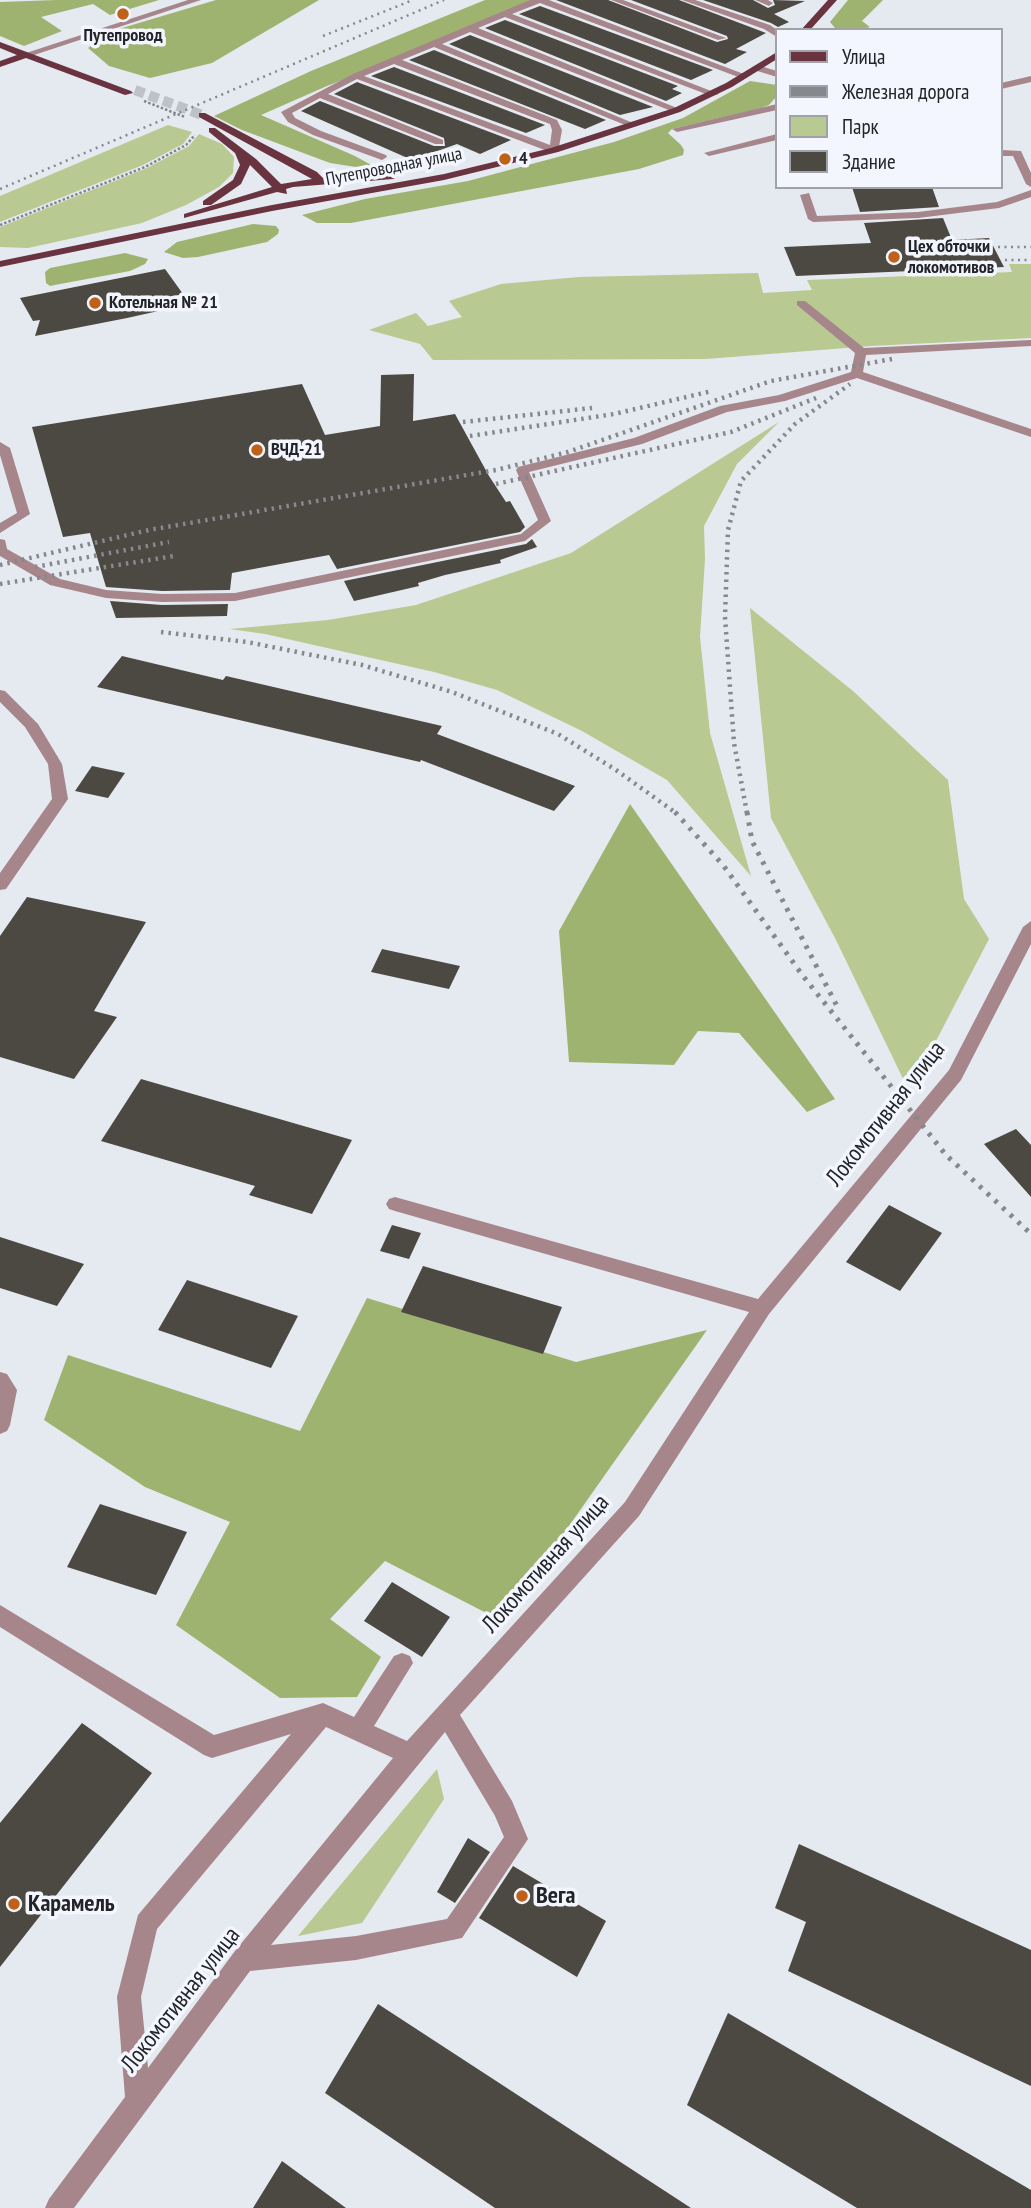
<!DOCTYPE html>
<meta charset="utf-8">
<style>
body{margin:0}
#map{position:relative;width:1031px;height:2208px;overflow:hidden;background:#e5e9f0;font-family:"PT Sans Narrow",sans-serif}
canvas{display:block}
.legend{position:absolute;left:775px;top:28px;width:228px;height:161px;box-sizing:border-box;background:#f3f6fe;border:2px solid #a0a2a8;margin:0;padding:9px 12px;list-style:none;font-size:21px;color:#232427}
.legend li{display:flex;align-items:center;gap:14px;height:35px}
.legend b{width:35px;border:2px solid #a0a2a8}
</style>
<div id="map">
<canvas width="1031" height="2208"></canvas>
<ul class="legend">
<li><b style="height:9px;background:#693340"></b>Улица</li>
<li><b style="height:9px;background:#86888d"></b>Железная дорога</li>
<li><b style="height:19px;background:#b8c992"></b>Парк</li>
<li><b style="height:19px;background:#4c4842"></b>Здание</li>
</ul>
</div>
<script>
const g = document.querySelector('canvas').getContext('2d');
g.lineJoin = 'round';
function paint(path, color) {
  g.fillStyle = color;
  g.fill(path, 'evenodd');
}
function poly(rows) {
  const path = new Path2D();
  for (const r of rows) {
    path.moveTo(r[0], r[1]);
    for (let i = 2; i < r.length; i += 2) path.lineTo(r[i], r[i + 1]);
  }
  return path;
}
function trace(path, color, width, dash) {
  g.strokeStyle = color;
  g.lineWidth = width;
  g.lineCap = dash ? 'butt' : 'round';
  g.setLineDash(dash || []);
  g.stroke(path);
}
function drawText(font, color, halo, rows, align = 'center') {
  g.font = font + ' "PT Sans Narrow",sans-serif';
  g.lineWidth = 7;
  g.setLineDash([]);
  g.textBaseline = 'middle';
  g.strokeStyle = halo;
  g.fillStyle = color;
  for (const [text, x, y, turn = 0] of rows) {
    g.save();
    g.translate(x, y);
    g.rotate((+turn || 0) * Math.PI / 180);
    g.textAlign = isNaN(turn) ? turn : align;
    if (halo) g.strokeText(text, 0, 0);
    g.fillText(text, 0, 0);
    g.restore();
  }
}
paint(poly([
 [168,125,192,132,183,144,143,165,0,222,0,196],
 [199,134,222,144,234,157,233,173,219,187,186,205,142,223,28,248,0,247,0,227,147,168,189,146],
 [1009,264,1031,264,1031,338,871,346,706,359,433,360,420,344,369,330,416,313,428,326,462,317,449,301,501,284,579,277,758,273,763,293,812,290,807,280,1012,272],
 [779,422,737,464,704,526,705,559,700,637,710,733,751,876,667,780,582,731,497,690,434,672,265,634,230,629,328,620,416,605,571,553],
 [750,608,853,691,948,780,964,899,989,939,924,1064,907,1087,836,940,771,818],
 [437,1769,444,1799,362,1923,298,1936]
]), '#b8c992');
paint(poly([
 [56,0,159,0,110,15,93,4,41,17,62,31,24,46,0,36,0,2],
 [216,0,319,0,212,63,150,78,109,66,88,48,112,31],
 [485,0,532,0,448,39,327,86,261,115,355,156,382,171,330,163,242,130,214,116,311,71],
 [848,0,883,0,862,21,870,27,860,30,835,28,830,22],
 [750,81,777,85,777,96,769,105,758,109,672,129,668,133,681,145,684,150,683,155,639,169,351,223,317,223,302,215,365,199,468,181,614,142,683,118],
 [253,224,276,226,279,230,278,234,267,242,198,257,183,258,164,252,177,242],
 [125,253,148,259,145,264,130,271,60,284,50,286,46,283,45,272,50,268],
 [630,804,835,1099,807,1112,739,1033,698,1031,674,1065,569,1062,559,931],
 [367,1298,576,1362,707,1330,502,1621,385,1561,330,1619,381,1657,357,1697,280,1698,176,1625,230,1522,145,1487,44,1420,68,1355,300,1431]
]), '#9fb371');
paint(poly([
 [556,0,608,0,717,42,728,39,727,36,631,0,679,0,766,33,736,49,747,52,725,64],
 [703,0,753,0,768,8,775,5,773,0,805,1,774,14,789,22,778,27,771,23],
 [540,6,713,70,691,80,519,14],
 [505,20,678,86,672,89,682,93,666,101,485,28],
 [470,35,653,107,620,115,449,44],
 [434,50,606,120,585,129,409,60],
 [394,67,545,125,526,133,371,76],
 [357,82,511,140,480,154,457,144,412,160,301,111,320,101,434,146,445,146,444,138,334,94],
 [852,187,932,187,939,207,860,212],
 [943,218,952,240,989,238,1004,267,796,276,784,247,871,243,864,223],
 [165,269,183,294,165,298,172,308,127,318,35,336,40,320,33,321,20,298],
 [414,374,413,421,455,414,489,476,506,502,510,501,525,527,520,532,337,569,329,555,232,573,230,590,162,591,106,587,90,533,63,537,32,427,302,384,325,435,380,426,381,375],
 [532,539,537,547,500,560,501,563,445,575,418,583,419,586,354,601,344,581,526,544],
 [110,601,162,605,228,604,227,616,116,618],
 [122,656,223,680,226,676,442,726,437,734,575,786,554,811,421,760,420,762,97,687],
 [92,766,125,773,108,798,75,791],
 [27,897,146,922,94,1011,117,1017,74,1079,0,1057,0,936],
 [382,949,460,966,449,989,371,972],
 [141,1079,352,1140,312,1214,249,1195,255,1186,101,1141],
 [1016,1129,1031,1145,1031,1197,984,1144],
 [889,1205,942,1233,900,1291,846,1262],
 [392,1225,421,1233,409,1259,380,1251],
 [0,1237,84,1264,57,1306,0,1288],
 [423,1266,562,1307,543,1354,401,1312],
 [187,1280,298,1316,271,1368,158,1330],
 [100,1504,187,1532,156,1595,67,1567],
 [392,1582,450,1617,422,1657,364,1621],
 [82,1723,152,1773,0,1967,0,1823],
 [468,1838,490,1852,455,1903,437,1892],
 [799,1844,1031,1950,1031,2086,788,1971,806,1922,775,1908],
 [513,1866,606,1921,577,1977,479,1918],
 [378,2004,691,2208,495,2208,325,2093],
 [728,2013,1031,2190,1031,2208,857,2208,687,2105],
 [282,2161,346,2208,253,2208]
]), '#4c4842');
trace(poly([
 [135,90,202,115]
]), '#bec2c8', 10, [10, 5]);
trace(poly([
 [144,101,185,117],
 [0,225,145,167,186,145,195,135]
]), '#84868b', 2.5, [2.5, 2]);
paint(poly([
 [188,0,201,0,28,57,20,55,188,0],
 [530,0,549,0,749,76,741,78,540,3,512,14,719,94,711,96,505,17,478,28,682,110,674,112,470,32,442,44,638,125,630,127,434,47,402,60,557,120,562,130,558,152,550,152,357,79,328,94,443,140,443,144,435,144,320,98,292,113,295,118,321,131,386,155,387,157,382,160,313,135,288,122,281,112,353,74,530,0],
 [394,64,550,124,552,130,550,145,364,76,394,64],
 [611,0,623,0,726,38,718,40,611,0],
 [682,0,695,0,770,25,777,30,777,37,764,29,682,0],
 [755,0,768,0,773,3,769,6,755,0],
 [757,65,777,71,777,77,754,70,752,68,757,65],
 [1031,76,1031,82,1001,89,1001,83,1031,76],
 [777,104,777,110,677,132,672,129,777,104],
 [777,134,777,140,709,156,704,153,777,134],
 [1001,150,1021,151,1031,173,1031,187,1026,184,1013,156,1001,156,1001,150],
 [1031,190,1031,197,999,208,918,218,813,222,808,219,800,195,809,193,817,216,918,212,997,202,1031,190],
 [797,301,805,301,864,348,1031,340,1031,346,866,355,863,372,1031,429,1031,437,857,378,785,401,727,412,642,444,529,472,551,521,525,541,235,601,162,602,106,598,50,585,0,556,0,539,5,540,7,549,60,579,106,590,162,594,235,593,521,534,538,520,516,470,518,467,634,438,720,406,779,395,851,372,855,353,797,305,797,301],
 [0,442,10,448,30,514,0,533,0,523,17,513,0,455,0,442],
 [0,690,5,691,38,724,62,764,68,799,6,889,0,890,0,873,52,799,48,764,25,727,0,702,0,690],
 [1031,921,1031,944,961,1080,769,1314,639,1516,460,1715,512,1801,528,1839,462,1938,356,1960,250,1971,74,2208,45,2208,49,2199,125,2097,117,1997,138,1915,291,1734,212,1758,204,1755,0,1627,0,1605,214,1735,323,1703,354,1717,394,1656,402,1653,410,1656,413,1663,374,1726,407,1741,625,1502,749,1312,395,1211,389,1209,386,1204,389,1199,395,1197,758,1299,949,1070,1023,927,1031,921],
 [326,1727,393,1758,235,1951,148,2068,141,1997,157,1929,326,1727],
 [445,1732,495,1816,504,1837,447,1919,356,1936,271,1945,445,1732],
 [0,1372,7,1374,17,1390,10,1425,7,1431,0,1434,0,1372]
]), '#a6858b');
paint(poly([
 [828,0,837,0,810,30,801,30,828,0],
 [0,42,131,91,133,93,125,95,26,58,0,67,0,61,17,55,0,48,0,42],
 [777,52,777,59,732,87,680,112,558,152,444,180,272,211,0,267,0,261,272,205,444,174,551,148,674,108,726,83,777,52],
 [199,113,205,113,317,172,323,178,393,173,398,176,393,179,293,187,286,189,287,194,277,192,184,218,184,214,272,187,250,165,241,184,211,205,203,205,203,201,233,180,240,165,235,153,209,132,209,128,215,128,256,159,281,184,312,179,199,117,199,113]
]), '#693340');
trace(poly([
 [323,36,413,0],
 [0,189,444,0],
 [998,247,1031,247],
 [1005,260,1031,260]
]), '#86888d', 2.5, [2, 4.5]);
trace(poly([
 [463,422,592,408],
 [470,436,614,414,712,391],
 [496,484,731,432,816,398],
 [0,565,149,530,496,470,568,452,771,381,892,359],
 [35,567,169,542],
 [0,584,174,556],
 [161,632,247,642,362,665,452,692,558,734,616,770,676,813],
 [747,813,734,743,725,617,728,530,741,481,795,424,850,384]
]), '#86888d', 4.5, [2.5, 5]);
trace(poly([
 [675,812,723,865,803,976,946,1155,1031,1234],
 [747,812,752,841,839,1010]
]), '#86888d', 5, [3.5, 7]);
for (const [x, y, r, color] of [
 [123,14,7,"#c0611a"],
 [505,159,7,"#c0611a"],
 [894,257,7,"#c0611a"],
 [95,303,7,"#c0611a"],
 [257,450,7,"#c0611a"],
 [522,1896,7,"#c0611a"],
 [14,1904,7,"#c0611a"]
]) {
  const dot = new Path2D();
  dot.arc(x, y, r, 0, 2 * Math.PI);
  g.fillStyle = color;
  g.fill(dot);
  trace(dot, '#f3f6fe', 2.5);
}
drawText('bold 18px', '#232427', '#f3f6fe', [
 ["Путепровод",123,36,"center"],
 ["4",519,159],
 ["Цех обточки",908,247],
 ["локомотивов",908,268],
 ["Котельная № 21",109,303],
 ["ВЧД-21",271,450]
], 'left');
drawText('18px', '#232427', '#f3f6fe', [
 ["Путепроводная улица",394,167,-11]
]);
drawText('24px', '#232427', '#f3f6fe', [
 ["Локомотивная улица",886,1114,-52],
 ["Локомотивная улица",546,1564,-48],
 ["Локомотивная улица",181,2000,-52]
]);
drawText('bold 24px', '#232427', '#f3f6fe', [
 ["Вега",536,1896],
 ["Карамель",28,1904]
], 'left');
</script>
